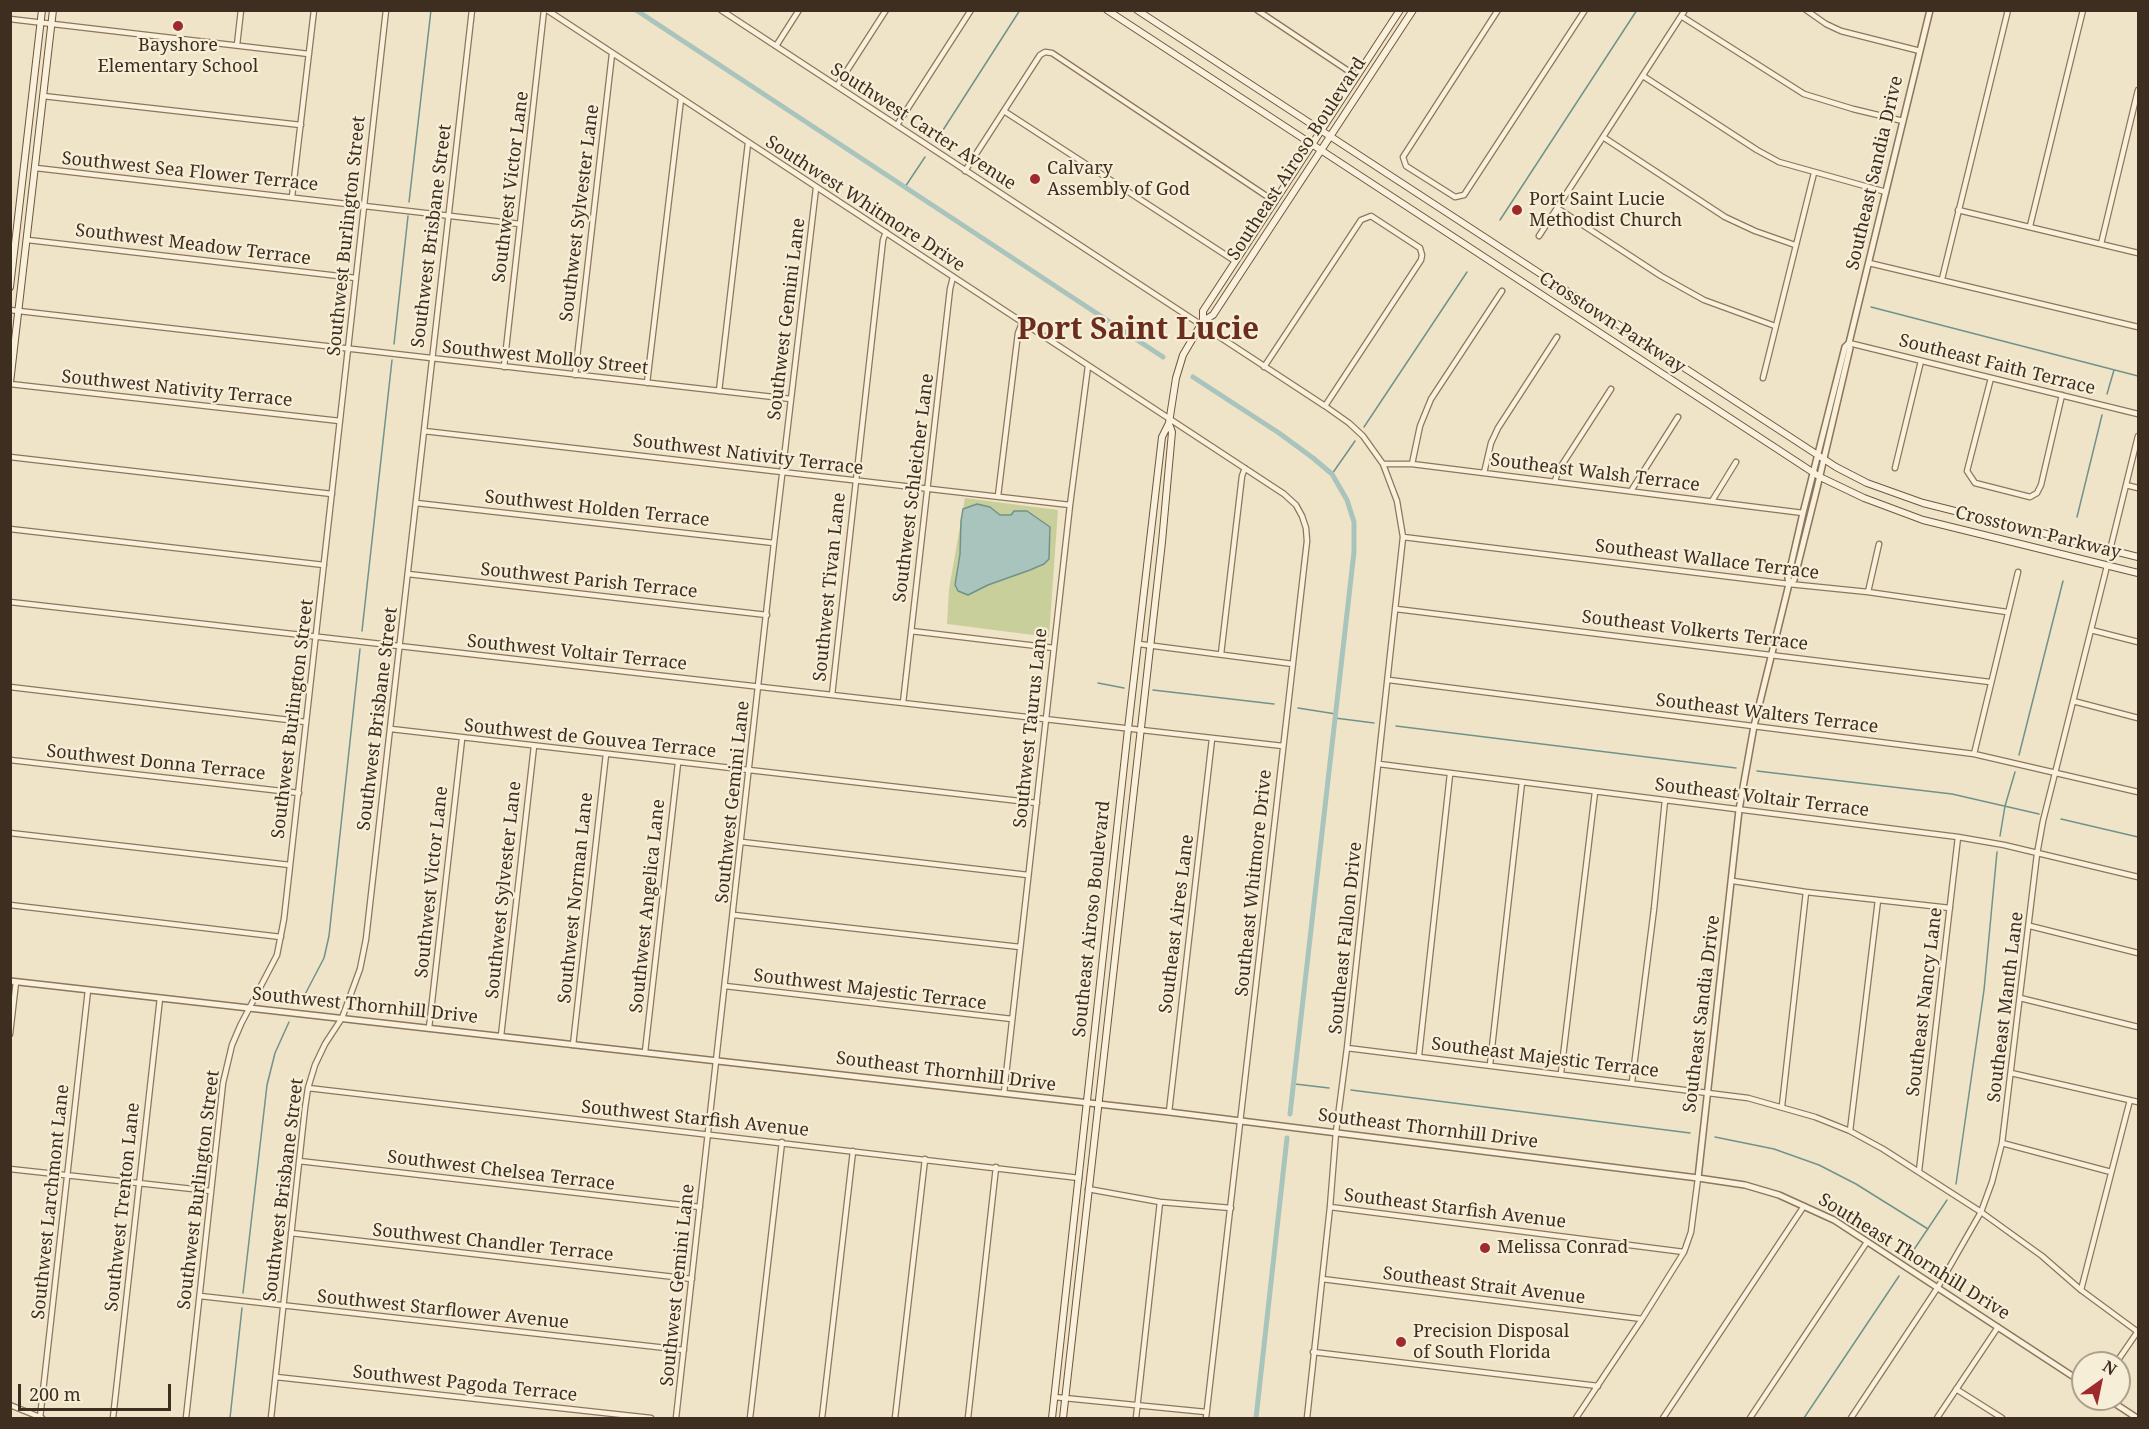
<!DOCTYPE html>
<style>
body{margin:0}
#map{position:relative;width:2149px;height:1429px;overflow:hidden;background:#f0e4c8;font-family:"Noto Serif",serif}
canvas{display:block}
.frame{position:absolute;inset:0;border:12px solid #3d2e20;pointer-events:none}
.north{position:absolute;left:2071px;top:1351px;width:60px;height:60px;box-sizing:border-box;background:#f7eed8;border:2px solid #ada18e;border-radius:50%;rotate:33deg;font-size:16px;font-weight:700;line-height:24px;text-align:center;color:#3d2e20}
.north::after{content:'';display:block;margin:auto;width:21px;height:27px;background:#9e2a2b;clip-path:polygon(50% 0,100% 100%,50% 72%,0 100%)}
.scale{position:absolute;left:18px;top:1384px;width:153px;height:27px;box-sizing:border-box;border:3px solid #3d2e20;border-top:0;padding-left:8px;font-size:18px;line-height:21px;white-space:nowrap;color:#3d2e20;-webkit-text-stroke:4px #f7eed8;paint-order:stroke}
</style>
<div id="map">
<canvas width="2149" height="1429"></canvas>
<div class="frame"></div>
<div class="north">N</div>
<div class="scale">200 m</div>
</div>
<script>
const g = document.querySelector('canvas').getContext('2d');
g.lineJoin = 'round';
function paint(path, color) {
  g.fillStyle = color;
  g.fill(path, 'evenodd');
}
function poly(rows) {
  const path = new Path2D();
  for (const r of rows) {
    path.moveTo(r[0], r[1]);
    for (let i = 2; i < r.length; i += 2) path.lineTo(r[i], r[i + 1]);
  }
  return path;
}
function trace(path, color, width, dash) {
  g.strokeStyle = color;
  g.lineWidth = width;
  g.lineCap = dash ? 'butt' : 'round';
  g.setLineDash(dash || []);
  g.stroke(path);
}
function drawText(font, color, halo, rows, align = 'center') {
  g.font = font + ' "Noto Serif",serif';
  g.lineWidth = 4.5;
  g.setLineDash([]);
  g.textBaseline = 'middle';
  g.strokeStyle = halo;
  g.fillStyle = color;
  for (const [text, x, y, turn = 0] of rows) {
    g.save();
    g.translate(x, y);
    g.rotate((+turn || 0) * Math.PI / 180);
    g.textAlign = isNaN(turn) ? turn : align;
    if (halo) g.strokeText(text, 0, 0);
    g.fillText(text, 0, 0);
    g.restore();
  }
}
paint(poly([
 [965,498,1058,510,1049,637,947,624,949,589,961,521,960,554,957,566,968,595,988,585,1009,578,1051,535,1050,527,1027,511,1011,515,1000,515,990,507,977,504,963,509]
]), '#c9cf9b');
const water = poly([
 [977,504,990,507,1000,515,1011,515,1014,511,1027,511,1050,527,1049,559,1044,564,1030,570,988,585,968,595,958,591,955,585,960,554,961,521,963,509,977,504]
]);
paint(water, '#a9c4bc');
trace(water, '#6f938a', 1.5);
trace(poly([
 [936,141,1020,10],
 [905,187,925,157],
 [409,202,431,10],
 [1500,220,1637,10],
 [1871,307,2138,376],
 [394,344,408,216],
 [2107,394,2114,370],
 [1364,427,1467,272],
 [1332,474,1355,441],
 [2077,517,2102,415],
 [362,631,392,360],
 [1098,683,1124,688],
 [1153,690,1274,704],
 [1298,708,1336,714],
 [1335,718,1374,723],
 [1396,726,1736,768],
 [2019,755,2063,581],
 [1757,771,1952,794,2039,814],
 [2061,819,2138,837],
 [2000,836,2005,806,2015,772],
 [300,1004,324,958,329,936,360,649],
 [1295,1084,1329,1088],
 [1351,1090,1690,1133],
 [1715,1137,1774,1149,1819,1165,1856,1184,1928,1229],
 [1956,1184,1984,990,1997,852],
 [1909,1257,1947,1200],
 [243,1293,267,1085,275,1053,289,1022],
 [230,1418,242,1308],
 [1804,1418,1899,1276]
]), '#6f938a', 1.5);
trace(poly([
 [636,10,1163,357],
 [1193,377,1279,433,1313,458,1332,474,1347,500,1354,522,1354,552,1290,1114],
 [1256,1418,1287,1138]
]), '#a9c4bc', 5);
const minor = poly([
 [547,10,1284,494,1296,505,1302,516,1306,528,1307,541,1206,1418],
 [721,10,1325,406,1349,423,1363,436,1383,464,1397,501,1403,537,1347,1048,1336,1132,1330,1207,1307,1418],
 [1257,10,1356,76],
 [1498,10,1403,157,1406,166,1455,197,1464,195,1585,10],
 [1806,10,1826,24,1841,31,1920,51],
 [1681,16,1804,94,1853,109,1903,121],
 [10,19,309,54],
 [237,45,241,10],
 [776,46,799,10],
 [1643,76,1757,150,1779,162,1886,192],
 [837,86,886,10],
 [43,96,301,125],
 [1004,111,1235,261],
 [897,125,971,10],
 [1603,137,1725,217,1755,231,1795,245],
 [36,168,520,224],
 [965,171,1040,55,1045,52,1052,53,1274,201],
 [292,197,314,10],
 [1557,208,1661,276,1704,300,1775,326],
 [1958,210,2138,253],
 [2030,226,2083,10],
 [1539,236,1685,10],
 [28,240,356,278],
 [2101,244,2138,90],
 [1869,263,2138,327],
 [1942,279,2008,10],
 [10,310,791,399],
 [1849,343,2138,414],
 [504,367,544,10],
 [1264,367,1361,220,1371,216,1420,248,1422,255,1421,260,1325,406],
 [575,375,612,54],
 [1763,378,1814,173],
 [1991,378,1967,471,1975,483,2030,497,2037,493,2041,485,2062,395],
 [647,383,681,99],
 [10,384,340,421],
 [719,391,748,143],
 [424,431,1070,505],
 [10,457,332,494],
 [1383,464,1412,464,1803,513],
 [1412,464,1420,426,1431,399,1502,291],
 [1895,468,1921,361],
 [1484,473,1491,443,1498,428,1557,337],
 [1555,481,1558,471,1611,389],
 [2126,485,2138,488],
 [1631,491,1678,417],
 [998,496,1018,333,1022,323],
 [1712,501,1736,462],
 [416,503,774,543],
 [10,529,324,565],
 [1403,537,1789,584,1868,592,2007,612],
 [2110,550,2138,436],
 [408,574,767,615],
 [1868,592,1879,544],
 [10,602,1283,746],
 [1396,609,1990,682],
 [2091,630,2138,642],
 [911,631,1054,648],
 [1139,644,1293,664],
 [1221,654,1242,476,1245,468],
 [1389,680,1974,754,2138,792],
 [10,687,306,722],
 [832,695,883,240,886,232],
 [2073,701,2138,718],
 [903,703,950,289,953,277],
 [391,729,1037,803],
 [1974,754,2018,572],
 [10,760,299,793],
 [1379,764,1958,837,2004,845,2138,877],
 [10,833,290,865],
 [742,842,1028,875],
 [1733,881,1806,892,1950,908],
 [10,905,281,937],
 [734,915,1020,947],
 [2030,926,2138,953],
 [725,986,1012,1019],
 [2020,998,2138,1027],
 [429,1028,462,739],
 [10,1034,16,982],
 [501,1036,534,746],
 [573,1045,606,754],
 [1347,1048,1748,1098,1815,1117,1850,1131,1883,1149,1981,1212,2042,1256,2081,1290,2138,1332],
 [645,1052,678,763],
 [1419,1055,1450,774],
 [1490,1065,1522,782],
 [1561,1073,1595,792],
 [2011,1073,2138,1102],
 [1632,1082,1654,909,1665,800],
 [308,1088,1079,1178],
 [1004,1093,1070,505,1088,366],
 [1782,1106,1806,892],
 [1169,1112,1212,739],
 [1850,1131,1878,900],
 [2002,1143,2111,1172],
 [299,1161,700,1207],
 [10,1169,211,1191],
 [1919,1171,1958,837],
 [1088,1189,1160,1202,1231,1208],
 [1330,1207,1684,1252],
 [291,1233,692,1279],
 [1322,1279,1642,1319],
 [2081,1290,2130,1100],
 [200,1296,684,1350],
 [1313,1352,1598,1386],
 [2116,1363,2138,1331],
 [276,1377,651,1418],
 [1956,1389,2002,1418],
 [1054,1397,1206,1412],
 [10,1405,42,1418],
 [40,1418,88,990],
 [113,1418,160,998],
 [186,1418,223,1083,232,1045,241,1024,277,955,284,919,386,10],
 [271,1418,305,1108,308,1088,315,1065,325,1044,342,1018,360,969,366,939,472,10],
 [676,1418,774,543,816,188],
 [750,1418,782,1142],
 [822,1418,853,1151],
 [895,1418,925,1159],
 [968,1418,996,1167],
 [1136,1418,1160,1202],
 [1576,1418,1642,1319,1684,1252,1691,1232,1698,1178],
 [1663,1418,1804,1206],
 [1750,1418,1867,1242],
 [1851,1418,1938,1287,1981,1212,1992,1182,2002,1143,2037,854,2043,821,2107,566],
 [1937,1418,1998,1327]
]);
const tertiary = poly([
 [1789,584,1788,578,1803,513,1845,347,1849,343],
 [10,981,1169,1112,1698,1178,1745,1185,1779,1195,1834,1220,2083,1383],
 [1698,1178,1739,810,1754,726,1789,584,1794,580,1817,488,1850,348,1849,343,1930,10],
 [2108,1399,2137,1418]
]);
const secondary = poly([
 [1107,10,1820,477,1864,498,1923,520,2138,573],
 [1137,10,1836,467,1867,483,1923,503,2138,557],
 [10,287,42,10],
 [1203,321,1203,311,1400,10],
 [10,383,53,10],
 [1052,1418,1128,729,1162,437,1169,423,1176,378,1183,355,1203,321,1213,315,1413,10],
 [1063,1418,1162,542,1172,432,1169,424]
]);
trace(minor, '#8d765c', 7);
trace(tertiary, '#8d765c', 8);
trace(secondary, '#6f573f', 8);
trace(minor, '#faf1dc', 4.5);
trace(tertiary, '#faf1dc', 5);
trace(secondary, '#faf1dc', 6);
for (const [x, y, r, color] of [
 [178,26,6,"#9e2a2b"],
 [1035,179,6,"#9e2a2b"],
 [1517,210,6,"#9e2a2b"],
 [1485,1248,6,"#9e2a2b"],
 [1401,1342,6,"#9e2a2b"]
]) {
  const dot = new Path2D();
  dot.arc(x, y, r, 0, 2 * Math.PI);
  g.fillStyle = color;
  g.fill(dot);
  trace(dot, '#f7eed8', 2);
}
drawText('18px', '#3d2e20', '#f7eed8', [
 ["Bayshore",178,46,"center"],
 ["Elementary School",178,67,"center"],
 ["Calvary",1047,169],
 ["Assembly of God",1047,190],
 ["Port Saint Lucie",1529,200],
 ["Methodist Church",1529,221],
 ["Melissa Conrad",1497,1248],
 ["Precision Disposal",1413,1332],
 ["of South Florida",1413,1353]
], 'left');
drawText('18px', '#3d2e20', '#f7eed8', [
 ["Southwest Carter Avenue",923,127,33],
 ["Southeast Airoso Boulevard",1297,159,-57],
 ["Southwest Sea Flower Terrace",190,172,6],
 ["Southeast Sandia Drive",1875,173,-77],
 ["Southwest Victor Lane",511,187,-83],
 ["Southwest Whitmore Drive",865,204,33],
 ["Southwest Sylvester Lane",580,213,-83],
 ["Southwest Burlington Street",347,236,-84],
 ["Southwest Brisbane Street",432,236,-83],
 ["Southwest Meadow Terrace",193,245,7],
 ["Southwest Gemini Lane",787,319,-83],
 ["Crosstown Parkway",1612,323,33],
 ["Southwest Molloy Street",545,358,6],
 ["Southeast Faith Terrace",1997,365,14],
 ["Southwest Nativity Terrace",177,389,6],
 ["Southwest Nativity Terrace",748,455,7],
 ["Southeast Walsh Terrace",1595,473,7],
 ["Southwest Schleicher Lane",914,488,-83],
 ["Southwest Holden Terrace",597,509,6],
 ["Crosstown Parkway",2038,533,14],
 ["Southeast Wallace Terrace",1707,560,7],
 ["Southwest Parish Terrace",589,581,6],
 ["Southwest Tivan Lane",830,587,-84],
 ["Southeast Volkerts Terrace",1695,631,7],
 ["Southwest Voltair Terrace",577,653,6],
 ["Southeast Walters Terrace",1767,714,7],
 ["Southwest Burlington Street",293,719,-83],
 ["Southwest Brisbane Street",378,719,-83],
 ["Southwest Taurus Lane",1031,728,-84],
 ["Southwest de Gouvea Terrace",590,739,6],
 ["Southwest Donna Terrace",156,763,6],
 ["Southeast Voltair Terrace",1762,798,7],
 ["Southwest Gemini Lane",733,802,-84],
 ["Southwest Victor Lane",432,882,-84],
 ["Southeast Whitmore Drive",1254,883,-84],
 ["Southwest Sylvester Lane",504,890,-84],
 ["Southwest Norman Lane",576,898,-84],
 ["Southwest Angelica Lane",648,906,-84],
 ["Southeast Airoso Boulevard",1092,919,-84],
 ["Southeast Aires Lane",1177,924,-83],
 ["Southeast Fallon Drive",1346,938,-84],
 ["Southwest Majestic Terrace",870,990,7],
 ["Southeast Nancy Lane",1925,1002,-83],
 ["Southwest Thornhill Drive",365,1006,6],
 ["Southeast Manth Lane",2006,1007,-83],
 ["Southeast Sandia Drive",1702,1014,-83],
 ["Southeast Majestic Terrace",1545,1058,7],
 ["Southeast Thornhill Drive",946,1072,7],
 ["Southwest Starfish Avenue",695,1119,6],
 ["Southeast Thornhill Drive",1428,1129,7],
 ["Southwest Chelsea Terrace",501,1171,7],
 ["Southwest Burlington Street",199,1190,-83],
 ["Southwest Brisbane Street",284,1190,-83],
 ["Southwest Larchmont Lane",51,1202,-84],
 ["Southwest Trenton Lane",123,1207,-84],
 ["Southeast Starfish Avenue",1455,1209,7],
 ["Southwest Chandler Terrace",493,1243,6],
 ["Southeast Thornhill Drive",1914,1257,32],
 ["Southwest Gemini Lane",678,1285,-84],
 ["Southeast Strait Avenue",1484,1286,7],
 ["Southwest Starflower Avenue",443,1310,6],
 ["Southwest Pagoda Terrace",465,1384,6]
]);
drawText('bold 30px', '#6b2e1e', '#f7eed8', [
 ["Port Saint Lucie",1138,330]
]);
</script>
